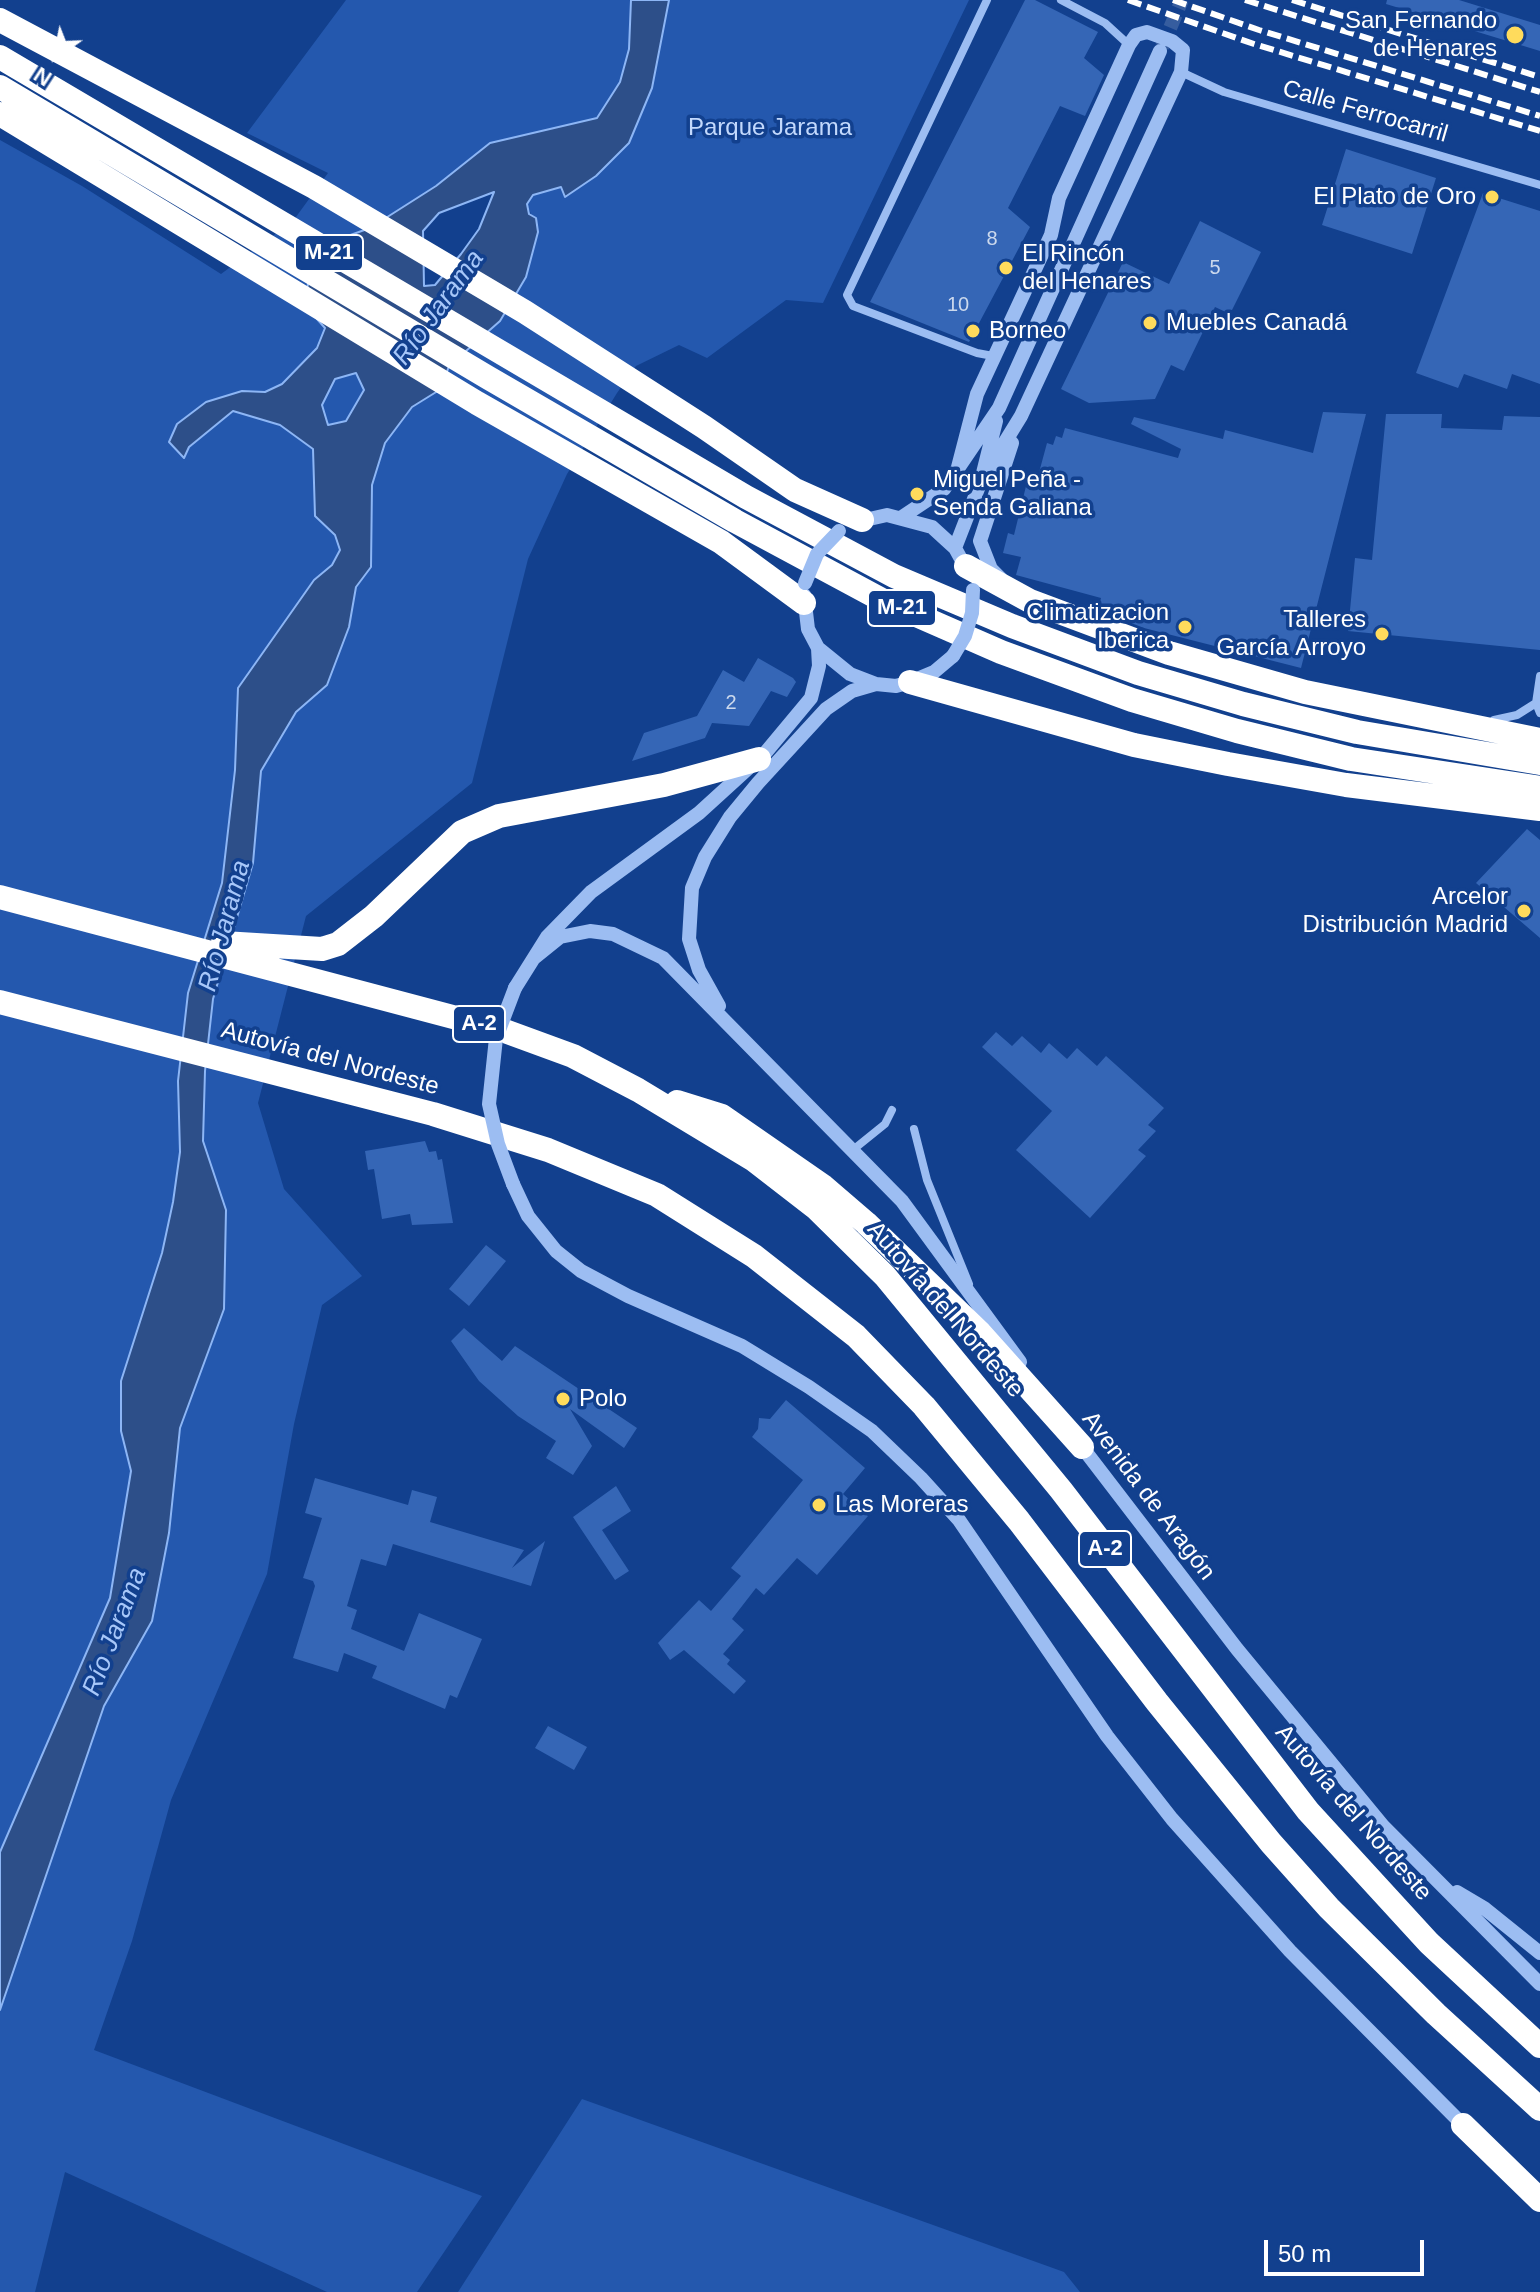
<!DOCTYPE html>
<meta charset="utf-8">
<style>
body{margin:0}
#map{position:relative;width:1540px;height:2292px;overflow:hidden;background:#12408e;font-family:Helvetica,sans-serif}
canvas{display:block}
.north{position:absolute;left:16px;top:16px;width:80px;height:80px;-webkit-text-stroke:6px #12408e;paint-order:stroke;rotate:213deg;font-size:22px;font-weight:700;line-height:32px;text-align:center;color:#fff}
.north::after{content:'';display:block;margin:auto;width:28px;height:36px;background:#fff;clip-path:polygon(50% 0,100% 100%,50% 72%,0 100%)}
.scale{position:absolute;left:1264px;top:2240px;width:160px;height:36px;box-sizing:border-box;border:4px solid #fff;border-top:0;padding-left:10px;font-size:24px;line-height:28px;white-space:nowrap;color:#fff;-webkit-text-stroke:6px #12408e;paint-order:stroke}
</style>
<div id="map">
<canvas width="1540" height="2292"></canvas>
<div class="north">N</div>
<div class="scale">50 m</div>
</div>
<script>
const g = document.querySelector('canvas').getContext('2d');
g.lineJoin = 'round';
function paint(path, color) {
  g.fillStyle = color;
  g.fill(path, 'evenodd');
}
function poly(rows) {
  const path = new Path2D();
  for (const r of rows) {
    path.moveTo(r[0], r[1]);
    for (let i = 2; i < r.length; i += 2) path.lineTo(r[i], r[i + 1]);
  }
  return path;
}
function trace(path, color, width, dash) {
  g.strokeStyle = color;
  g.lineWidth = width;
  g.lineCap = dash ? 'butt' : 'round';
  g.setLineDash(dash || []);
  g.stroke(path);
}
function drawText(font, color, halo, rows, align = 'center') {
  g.font = font + ' Helvetica,sans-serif';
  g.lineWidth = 7;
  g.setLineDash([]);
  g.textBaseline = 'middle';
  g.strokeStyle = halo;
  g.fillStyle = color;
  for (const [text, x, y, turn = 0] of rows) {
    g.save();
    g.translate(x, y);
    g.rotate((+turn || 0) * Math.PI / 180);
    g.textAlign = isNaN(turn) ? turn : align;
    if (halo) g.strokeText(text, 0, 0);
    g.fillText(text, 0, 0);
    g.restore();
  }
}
paint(poly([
 [346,0,631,0,629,49,620,82,597,118,490,143,436,186,370,228,419,297,500,321,526,277,538,232,527,204,534,194,561,186,564,196,652,88,669,0,969,0,823,303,786,300,707,358,679,345,636,366,617,393,567,474,528,559,472,783,306,916,258,1103,284,1189,362,1276,322,1305,294,1424,267,1574,171,1800,132,1941,94,2050,482,2196,417,2292,327,2292,65,2172,35,2292,0,2292,0,140,82,186,221,274,293,221,328,173,247,133],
 [582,2099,1064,2272,1080,2292,458,2292]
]), '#2458ae');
const water = poly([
 [631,0,669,0,652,88,629,143,596,176,565,197,561,187,533,195,527,204,529,214,536,218,538,232,526,277,500,321,449,366,441,389,412,407,385,443,372,485,371,567,356,587,349,627,327,685,296,712,261,771,253,863,213,999,205,1071,203,1141,226,1210,224,1309,180,1428,169,1533,152,1621,104,1706,0,2010,0,1852,110,1598,131,1471,121,1431,121,1381,162,1253,173,1202,180,1152,178,1081,188,993,222,883,235,770,238,688,314,580,332,565,340,550,335,535,315,516,313,449,280,425,233,411,189,447,184,458,169,442,177,424,206,402,242,391,265,392,282,384,317,348,325,328,317,319,306,295,310,273,331,242,370,228,436,186,490,143,597,118,620,82,629,49,631,0],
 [494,192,479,229,461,254,435,285,424,286,423,231,439,213,494,192],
 [356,373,364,390,346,421,328,425,322,405,335,379,356,373]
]);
paint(water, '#2d4f89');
trace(water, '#8db6f5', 2);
paint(poly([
 [1025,0,1035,0,1098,32,1084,58,1104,75,1085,116,1060,106,1008,208,1030,227,969,342,870,302],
 [1387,0,1459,0,1540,25,1540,51,1386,4],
 [1346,149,1436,178,1412,254,1322,225],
 [1483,193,1540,211,1540,384,1512,374,1507,389,1464,374,1458,388,1416,373],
 [1200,221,1261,252,1230,314,1215,307,1184,371,1171,365,1155,399,1089,403,1061,389,1123,262,1169,284],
 [1323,412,1366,414,1301,668,1144,628,1098,610,1101,598,1016,575,1021,557,1003,553,1008,533,1014,535,1028,478,1037,480,1047,443,1053,445,1056,436,1062,438,1065,428,1178,458,1181,449,1131,424,1134,417,1223,439,1225,430,1313,453],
 [1386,414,1442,414,1441,428,1502,430,1504,416,1540,417,1540,650,1348,631,1355,558,1372,560],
 [758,658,793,678,796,682,787,697,771,691,749,726,712,723,705,738,632,761,644,733,697,716,723,670,744,682],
 [1527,829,1540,840,1540,938,1476,883],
 [996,1032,1012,1046,1022,1036,1041,1053,1049,1043,1067,1059,1077,1048,1097,1066,1106,1056,1164,1108,1148,1125,1156,1131,1138,1150,1146,1156,1090,1218,1016,1150,1052,1111,982,1047],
 [425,1141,429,1152,436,1151,438,1160,442,1159,453,1223,412,1225,410,1214,382,1219,374,1169,368,1170,365,1151],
 [486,1245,506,1261,469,1306,449,1289],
 [464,1328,502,1361,515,1346,637,1428,624,1448,570,1409,592,1446,573,1475,546,1458,556,1441,518,1416,479,1381,451,1341],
 [786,1400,865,1468,843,1494,868,1516,817,1575,797,1558,764,1595,756,1588,732,1619,744,1630,723,1654,730,1660,727,1664,746,1681,734,1694,684,1650,670,1660,658,1643,699,1600,711,1611,741,1576,731,1568,803,1480,752,1437,758,1429,759,1418,770,1419],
 [315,1478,408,1505,412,1490,437,1497,430,1522,524,1550,512,1568,545,1541,531,1586,393,1544,386,1566,361,1559,347,1606,357,1610,351,1629,404,1651,419,1613,482,1639,457,1698,450,1695,445,1709,372,1678,377,1666,344,1653,338,1672,293,1658,315,1586,313,1581,303,1578,322,1518,305,1513],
 [616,1486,631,1511,602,1530,629,1571,615,1580,573,1517],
 [548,1726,587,1747,574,1770,535,1748]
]), '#3566b6');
trace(poly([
 [1162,47,1182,0]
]), '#365d9f', 14, [14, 7]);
trace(poly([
 [987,0,847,295,853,306,977,353,993,356],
 [1061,0,1105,23,1129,45],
 [1181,72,1224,92,1540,185],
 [1540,676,1536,703,1540,713],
 [1494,720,1517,715,1536,703],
 [914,1129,927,1180,969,1284],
 [854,1149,885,1124,892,1110]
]), '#9cbdf2', 8);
trace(poly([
 [957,471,977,394,1051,235,1059,198,1129,45,1136,35,1147,32,1172,41,1183,50,1181,72,1021,416,981,481],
 [902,517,944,489,999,408,1160,51],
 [856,522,887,515,932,527,955,548,967,570],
 [955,548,981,481,996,421],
 [1001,579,991,569,980,541,1012,443],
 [804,595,808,629,818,648,850,674,876,684,896,686,910,682,934,672,953,656],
 [534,958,560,937,590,931,613,934,663,958,902,1201,1020,1362],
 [515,988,547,937,591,892,699,813,766,752,811,698,819,666,818,648],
 [719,1006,699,970,689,939,692,888,705,857,730,817,758,783,826,709,852,691,876,684],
 [513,1184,528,1216,556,1251,581,1271,628,1296,742,1346,809,1387,872,1431,921,1478,959,1520,1107,1736,1172,1819,1290,1951,1466,2128],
 [1079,1443,1237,1649,1383,1826,1540,1984],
 [1457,1892,1484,1908,1540,1953]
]), '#9cbdf2', 14);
trace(poly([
 [0,20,314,187,525,312,704,427,795,490,862,520],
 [0,57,746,497,894,576,1012,626,1138,673,1243,704,1357,732,1540,763],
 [0,87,487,377,735,521,882,600,1001,652,1132,700,1237,731,1351,759,1540,788],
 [0,114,477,403,721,542,804,603],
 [966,566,1030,601,1169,653,1305,692,1540,740],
 [910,682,1134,745,1228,764,1346,785,1540,809],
 [0,897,502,1030,573,1056,638,1090,754,1160,816,1208,885,1276,1061,1490,1308,1811,1429,1943,1540,2046],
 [223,943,322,949,338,944,374,916,462,832,499,816,664,785,759,759],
 [0,1002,433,1114,548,1150,657,1195,754,1256,856,1336,924,1406,1019,1521,1157,1702,1271,1843,1329,1908,1436,2014,1540,2109],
 [677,1102,722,1116,823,1186,866,1223,980,1333,1082,1447],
 [1463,2125,1540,2200]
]), '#fff', 24);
trace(poly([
 [1128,0,1254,44,1540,131],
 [1173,0,1259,30,1540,116],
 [1245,0,1540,92],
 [1292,0,1540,77]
]), '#fff', 6, [14, 6]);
trace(poly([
 [805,583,817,554,839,531],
 [953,656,965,636,972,613,973,590],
 [513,1184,498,1144,489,1104,496,1038,515,988]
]), '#9cbdf2', 14);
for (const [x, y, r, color] of [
 [1515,35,10,"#ffdb5c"],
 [1492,197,8,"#ffdb5c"],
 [1006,268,8,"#ffdb5c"],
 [1150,323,8,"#ffdb5c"],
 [973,331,8,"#ffdb5c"],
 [917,494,8,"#ffdb5c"],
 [1185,627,8,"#ffdb5c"],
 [1382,634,8,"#ffdb5c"],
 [1524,911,8,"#ffdb5c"],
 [563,1399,8,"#ffdb5c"],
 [819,1505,8,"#ffdb5c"]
]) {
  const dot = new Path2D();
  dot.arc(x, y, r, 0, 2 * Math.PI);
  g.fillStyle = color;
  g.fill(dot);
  trace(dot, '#12408e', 3);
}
drawText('20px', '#ccd9ed', null, [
 ["8",992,239],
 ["5",1215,268],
 ["10",958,305],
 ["2",731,703]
]);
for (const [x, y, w] of [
 [329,253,68],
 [902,608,68],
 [479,1024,52],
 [1105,1549,52]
]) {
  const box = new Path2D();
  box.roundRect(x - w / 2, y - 18, w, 36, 6);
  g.fillStyle = '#12408e';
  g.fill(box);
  trace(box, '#fff', 2);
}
drawText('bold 22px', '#fff', null, [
 ["M-21",329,253],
 ["M-21",902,608],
 ["A-2",479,1024],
 ["A-2",1105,1549]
]);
drawText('24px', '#fff', '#12408e', [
 ["San Fernando",1497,21,"right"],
 ["de Henares",1497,49,"right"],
 ["El Plato de Oro",1476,197,"right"],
 ["El Rincón",1022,254],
 ["del Henares",1022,282],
 ["Muebles Canadá",1166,323],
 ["Borneo",989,331],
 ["Miguel Peña -",933,480],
 ["Senda Galiana",933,508],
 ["Climatizacion",1169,613,"right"],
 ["Iberica",1169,641,"right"],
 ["Talleres",1366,620,"right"],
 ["García Arroyo",1366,648,"right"],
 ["Arcelor",1508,897,"right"],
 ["Distribución Madrid",1508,925,"right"],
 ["Polo",579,1399],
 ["Las Moreras",835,1505]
], 'left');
drawText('24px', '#fff', '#12408e', [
 ["Calle Ferrocarril",1365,112,16],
 ["Autovía del Nordeste",330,1059,15],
 ["Autovía del Nordeste",945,1310,49],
 ["Avenida de Aragón",1148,1496,53],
 ["Autovía del Nordeste",1353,1813,49]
]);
drawText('24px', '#c3d9fd', '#12408e', [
 ["Parque Jarama",770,128]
]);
drawText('italic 26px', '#a7c7f9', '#12408e', [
 ["Río Jarama",439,308,-54],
 ["Río Jarama",225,926,-75],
 ["Río Jarama",115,1632,-69]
]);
</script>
